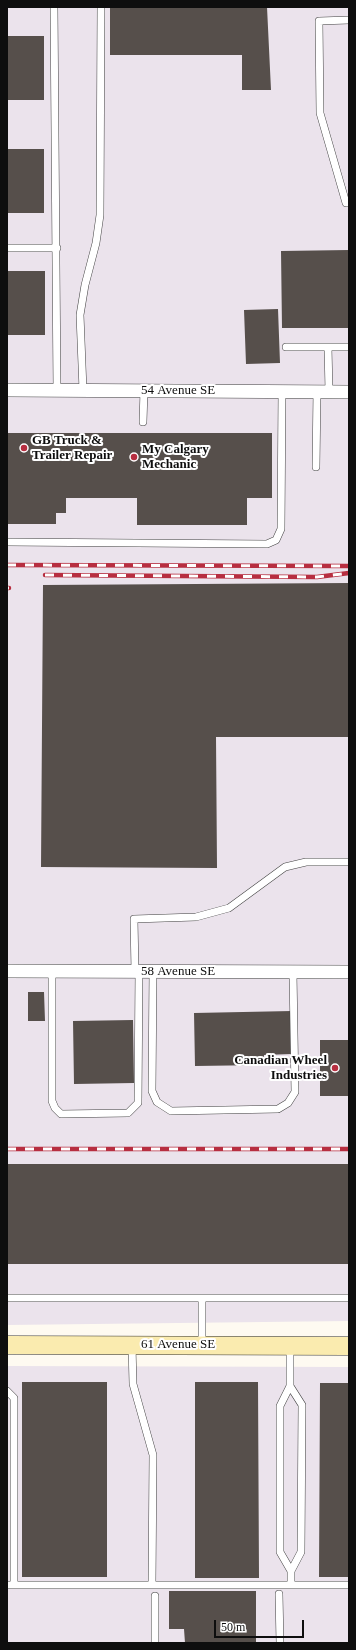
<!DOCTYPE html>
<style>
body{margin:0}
#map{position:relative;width:356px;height:1650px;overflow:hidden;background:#fefaf1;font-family:Georgia,serif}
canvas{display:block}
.frame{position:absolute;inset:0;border:8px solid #0e0e0e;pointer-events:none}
.scale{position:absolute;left:214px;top:1620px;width:90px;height:18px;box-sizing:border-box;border:2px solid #0e0e0e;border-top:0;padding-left:5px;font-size:12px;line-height:14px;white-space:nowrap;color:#0e0e0e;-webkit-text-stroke:3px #fff;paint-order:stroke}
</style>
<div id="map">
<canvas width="356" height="1650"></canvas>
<div class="frame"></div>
<div class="scale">50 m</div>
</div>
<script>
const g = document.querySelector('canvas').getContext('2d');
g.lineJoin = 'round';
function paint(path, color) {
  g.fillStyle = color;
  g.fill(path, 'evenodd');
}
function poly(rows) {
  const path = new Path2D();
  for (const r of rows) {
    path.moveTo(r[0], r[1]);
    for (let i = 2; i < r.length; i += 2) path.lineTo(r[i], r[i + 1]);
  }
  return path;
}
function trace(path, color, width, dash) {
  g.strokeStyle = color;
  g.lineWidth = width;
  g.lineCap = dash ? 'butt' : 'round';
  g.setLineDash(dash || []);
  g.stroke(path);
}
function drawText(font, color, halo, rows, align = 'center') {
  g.font = font + ' Georgia,serif';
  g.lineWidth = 4;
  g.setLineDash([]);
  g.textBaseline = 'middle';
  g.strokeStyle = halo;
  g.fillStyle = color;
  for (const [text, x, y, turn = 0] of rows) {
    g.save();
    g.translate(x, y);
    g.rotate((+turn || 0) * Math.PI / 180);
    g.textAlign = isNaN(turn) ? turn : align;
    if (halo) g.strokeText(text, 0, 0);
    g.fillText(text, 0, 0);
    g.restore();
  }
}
paint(poly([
 [7,7,349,7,349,1321,7,1325],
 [7,1366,349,1367,349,1643,7,1643]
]), '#ebe3ec');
paint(poly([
 [110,7,267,7,271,90,242,90,242,55,110,55],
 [7,36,44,36,44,100,7,100],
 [7,149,44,149,44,213,7,213],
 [349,250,349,328,282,328,281,251],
 [7,271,45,271,45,335,7,335],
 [278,309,280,363,246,364,244,310],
 [7,433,272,433,272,498,247,498,247,525,137,525,137,498,66,498,66,513,56,513,56,524,7,524],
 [349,583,349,737,216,737,217,868,41,867,43,585],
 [28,992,44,992,45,1021,28,1021],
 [292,1011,292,1054,264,1055,264,1065,195,1066,194,1013],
 [133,1020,134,1083,74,1084,73,1021],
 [320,1040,349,1040,349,1096,320,1096],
 [7,1164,349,1164,349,1264,7,1264],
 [22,1382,107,1382,107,1577,22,1577],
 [195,1382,258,1382,259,1578,195,1578],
 [320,1383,349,1383,349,1577,319,1577],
 [169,1591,256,1591,256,1643,185,1643,184,1629,169,1629]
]), '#564f4b');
const lane = poly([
 [54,7,57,390],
 [349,20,319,21,320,113,346,203,349,203],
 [7,248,57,248],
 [286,347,349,347],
 [328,347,329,391],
 [83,390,80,315,85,285,96,243,100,215,101,7],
 [143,422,144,390],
 [316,467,317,391],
 [7,542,267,544,276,540,281,529,282,391],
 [135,971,134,919,196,917,229,908,285,867,306,862,349,862],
 [153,971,152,1091,157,1102,171,1111,278,1109,288,1103,295,1092,293,973],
 [52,972,52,1101,55,1108,61,1114,128,1113,138,1103,139,971],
 [7,1298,349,1298],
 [202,1299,202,1344],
 [132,1345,133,1384,153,1455,152,1585],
 [290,1346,290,1386,280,1406,280,1552,291,1571],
 [290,1386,302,1405,301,1552,291,1571,291,1585],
 [7,1391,14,1398,14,1585],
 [7,1585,349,1585],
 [279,1594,280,1643],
 [155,1596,155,1643]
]);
const street = poly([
 [7,390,349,392],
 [7,971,349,972]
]);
const secondary = poly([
 [7,1345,349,1346]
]);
trace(lane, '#414141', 8);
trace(street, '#414141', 14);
trace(secondary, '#303030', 19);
trace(lane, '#fff', 7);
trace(street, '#fff', 13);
trace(secondary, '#faebaf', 18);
const rail = poly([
 [7,565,349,566],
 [45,575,317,577,349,573],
 [7,588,9,588],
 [7,1149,349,1149]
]);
trace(rail, '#b72e40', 4.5);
trace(rail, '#fff', 3, [9]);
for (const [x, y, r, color] of [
 [24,448,4,"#b72e40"],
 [134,457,4,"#b72e40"],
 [335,1068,4,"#b72e40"]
]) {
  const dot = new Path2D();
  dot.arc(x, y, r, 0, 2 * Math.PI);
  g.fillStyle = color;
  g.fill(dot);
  trace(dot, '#fff', 1.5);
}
drawText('13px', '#0e0e0e', '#fff', [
 ["54 Avenue SE",178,391],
 ["58 Avenue SE",178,972],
 ["61 Avenue SE",178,1345]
]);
drawText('bold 13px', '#0e0e0e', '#fff', [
 ["GB Truck &",32,441],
 ["Trailer Repair",32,456],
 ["My Calgary",142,450],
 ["Mechanic",142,465],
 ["Canadian Wheel",327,1061,"right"],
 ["Industries",327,1076,"right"]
], 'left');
</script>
